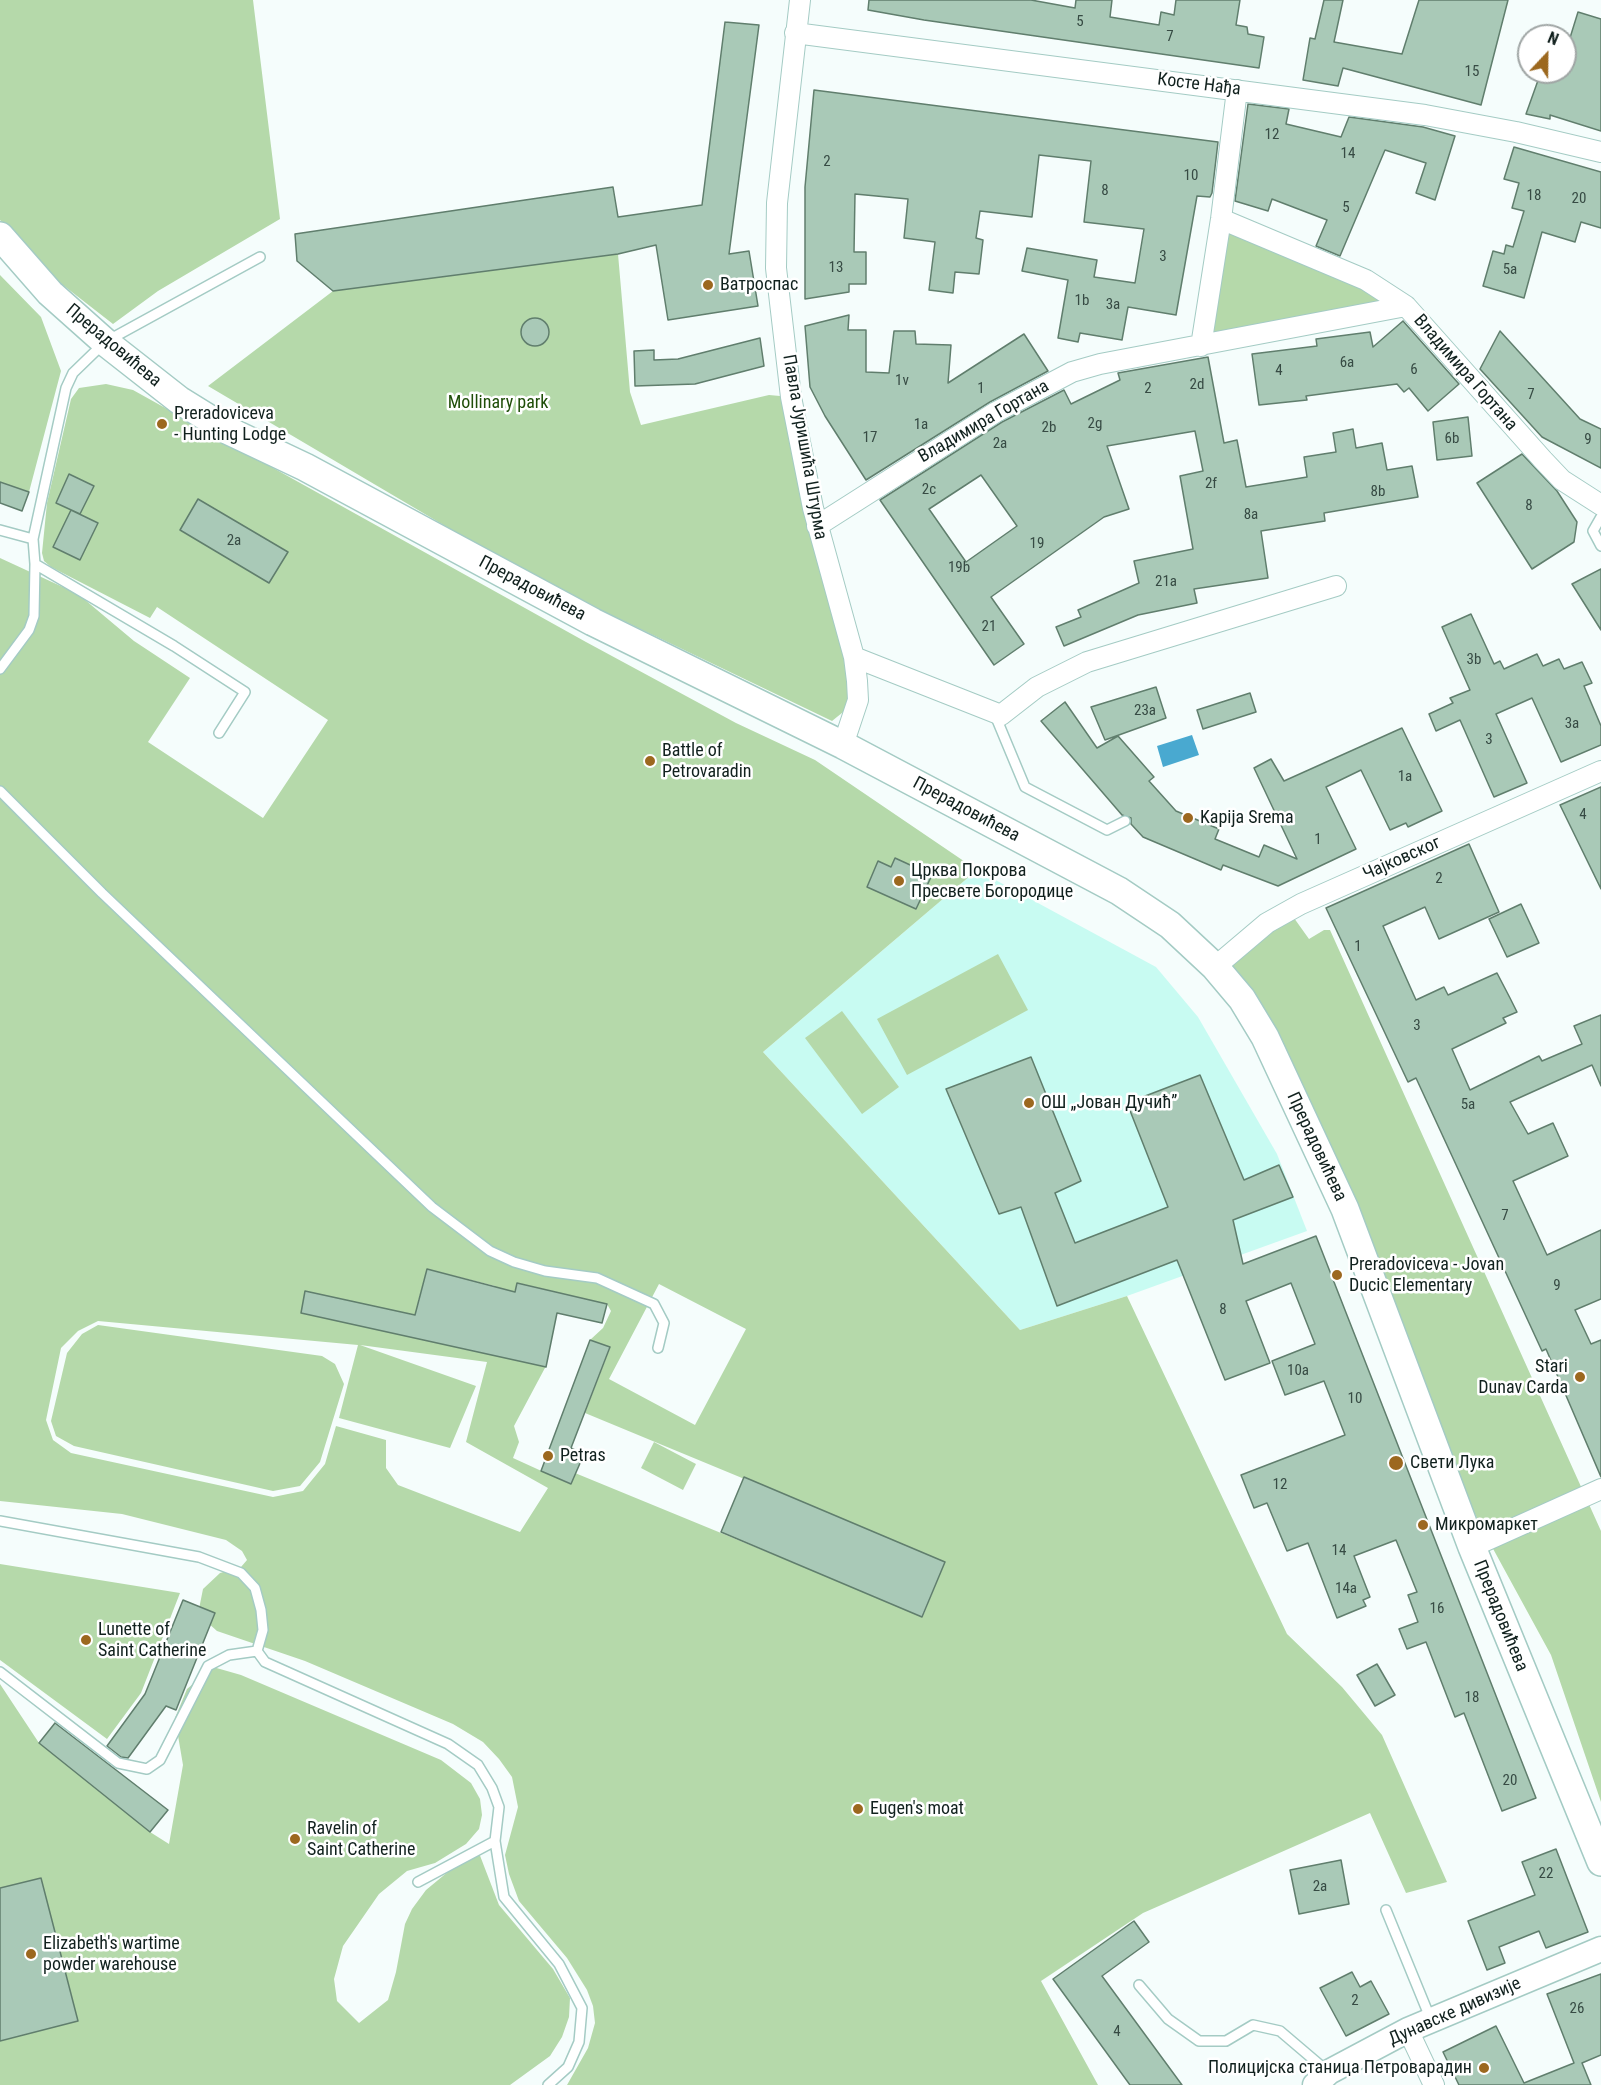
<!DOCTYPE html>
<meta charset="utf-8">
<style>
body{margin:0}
#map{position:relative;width:1601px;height:2085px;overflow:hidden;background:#f5fdfc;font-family:"Roboto Condensed",sans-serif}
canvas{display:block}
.north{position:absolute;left:1517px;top:24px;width:60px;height:60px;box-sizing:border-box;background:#fff;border:2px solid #a0a6a5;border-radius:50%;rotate:22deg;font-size:16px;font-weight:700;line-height:24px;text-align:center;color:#11211e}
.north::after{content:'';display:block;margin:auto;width:21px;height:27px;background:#9c681f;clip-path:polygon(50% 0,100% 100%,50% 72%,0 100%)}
</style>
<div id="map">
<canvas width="1601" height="2085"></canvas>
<div class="north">N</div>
</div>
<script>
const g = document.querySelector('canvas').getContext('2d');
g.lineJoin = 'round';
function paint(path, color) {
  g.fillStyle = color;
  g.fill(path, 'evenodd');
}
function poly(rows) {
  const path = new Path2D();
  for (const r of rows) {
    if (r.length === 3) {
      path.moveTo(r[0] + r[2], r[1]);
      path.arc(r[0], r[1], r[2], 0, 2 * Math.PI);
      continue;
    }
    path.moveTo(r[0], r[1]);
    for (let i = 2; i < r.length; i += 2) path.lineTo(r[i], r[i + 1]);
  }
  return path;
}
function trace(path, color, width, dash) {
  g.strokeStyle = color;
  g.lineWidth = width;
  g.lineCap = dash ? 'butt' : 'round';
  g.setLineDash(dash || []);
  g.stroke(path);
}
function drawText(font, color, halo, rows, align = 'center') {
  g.font = font + ' "Roboto Condensed",sans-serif';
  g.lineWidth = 5;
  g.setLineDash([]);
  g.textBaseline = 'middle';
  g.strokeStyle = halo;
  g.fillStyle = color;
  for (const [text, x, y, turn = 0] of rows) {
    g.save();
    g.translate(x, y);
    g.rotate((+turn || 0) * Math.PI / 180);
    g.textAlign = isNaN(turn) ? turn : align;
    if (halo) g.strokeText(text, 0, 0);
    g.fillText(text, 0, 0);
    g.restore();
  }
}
paint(poly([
 [977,870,1156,967,1198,1017,1277,1154,1307,1231,1127,1296,1020,1330,763,1052]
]), '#c8fbf2');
paint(poly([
 [0,0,253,0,280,219,158,291,113,324,59,282,0,220],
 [1221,219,1406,306,1201,346],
 [618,254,630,392,641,425,769,395,791,397,858,700,832,721,605,612,457,533,208,386,333,291],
 [0,275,41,317,61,371,29,492,0,482],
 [106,384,133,390,586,642,736,723,815,760,977,870,763,1052,1020,1330,1127,1296,1287,1634,1342,1687,1382,1735,1447,1882,1406,1893,1370,1813,1143,1913,1041,1981,1098,2085,567,2085,588,2048,595,2023,593,2006,587,1990,567,1958,519,1901,509,1874,505,1855,518,1807,512,1777,499,1759,483,1742,453,1724,305,1661,217,1631,198,1614,203,1589,220,1573,241,1567,247,1560,242,1551,226,1540,122,1514,0,1501,0,558,78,594,134,641,190,678,148,742,263,818,328,720,157,607,150,618,51,567,44,561,42,553,47,503,71,399,79,388],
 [427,1269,495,1286,491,1303,418,1302],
 [518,1283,607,1304,611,1311,603,1328,590,1340,610,1348,585,1413,945,1562,923,1616,575,1473,570,1484,513,1458,519,1442,514,1426,546,1366,530,1360,507,1309],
 [659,1284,746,1329,695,1425,609,1379],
 [98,1321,358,1345,339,1418,450,1448,476,1386,360,1345,487,1362,466,1442,548,1488,520,1532,398,1485,386,1468,386,1440,336,1426,325,1464,303,1491,273,1497,71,1453,53,1440,46,1420,61,1348,78,1331],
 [1289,911,1309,939,1324,930,1330,930,1601,1531,1601,1802,1551,1655,1479,1523,1329,1179,1215,967],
 [998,954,1028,1010,907,1075,877,1019],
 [842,1011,899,1087,862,1114,805,1038],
 [98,1325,322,1356,335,1364,344,1384,320,1462,300,1486,273,1491,74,1446,56,1436,51,1421,67,1353,82,1334],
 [654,1442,696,1464,683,1490,641,1468],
 [0,1564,180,1593,141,1693,107,1739,0,1660],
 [213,1667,241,1675,441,1760,471,1783,480,1799,482,1815,479,1829,466,1844,435,1863,407,1871,379,1894,343,1946,334,1979,337,2001,359,2023,388,2000,396,1972,405,1924,412,1909,426,1890,449,1871,479,1853,499,1905,553,1969,570,1998,569,2017,562,2037,550,2056,510,2085,0,2085,0,1684,39,1743,150,1832,169,1844,183,1765,175,1718,187,1689]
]), '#b5d9aa');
paint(poly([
 [1192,735,1199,755,1163,767,1157,746]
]), '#49a9d0');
const building = poly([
 [869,0,1031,0,1075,8,1076,0,1112,0,1110,17,1159,25,1161,12,1174,15,1176,0,1240,0,1236,25,1247,27,1248,34,1264,37,1259,68,924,20,868,10,869,0],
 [1324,0,1343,0,1334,42,1402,54,1419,0,1508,0,1481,105,1343,68,1338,86,1303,80,1310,38,1315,39,1324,0],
 [1578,12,1601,19,1601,131,1550,115,1550,119,1526,114,1541,72,1565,72,1565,54,1578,12],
 [725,22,759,25,729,254,749,251,758,306,668,320,656,245,618,254,333,291,297,261,295,234,613,187,618,217,702,205,725,22],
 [814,90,1218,142,1212,193,1210,197,1197,196,1176,315,1128,307,1122,340,1080,333,1078,342,1058,338,1068,280,1022,271,1027,248,1097,260,1094,277,1135,283,1144,229,1084,222,1091,161,1039,155,1032,217,980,211,976,238,983,240,979,274,955,272,953,293,929,290,935,242,904,238,908,199,855,194,854,252,866,252,866,284,849,284,849,292,805,299,805,187,814,90],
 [1248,104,1289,109,1286,124,1341,137,1349,117,1423,127,1455,136,1435,200,1416,193,1426,163,1385,150,1340,256,1316,246,1327,220,1272,199,1268,211,1235,201,1248,104],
 [1514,147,1601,172,1601,228,1581,222,1575,242,1542,232,1524,298,1483,286,1493,251,1504,254,1506,245,1513,247,1524,211,1512,208,1519,183,1504,179,1514,147],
 [849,315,848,330,866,330,866,372,889,373,894,331,915,331,916,344,951,345,948,383,1024,334,1048,371,990,402,866,480,825,416,810,387,805,326,849,315],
 [535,332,14],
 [1403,321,1459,384,1428,411,1409,388,1404,392,1397,384,1306,396,1307,400,1259,405,1252,354,1317,346,1316,339,1370,332,1373,347,1403,321],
 [1500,331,1580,419,1601,429,1601,468,1542,437,1480,369,1500,331],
 [760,338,764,366,695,384,635,386,634,351,654,350,654,360,678,359,760,338],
 [1208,357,1224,443,1237,440,1246,487,1307,477,1304,457,1336,452,1333,433,1353,429,1356,448,1382,443,1387,470,1412,466,1418,497,1324,513,1325,521,1261,531,1268,578,1194,589,1197,603,1138,615,1064,646,1056,627,1081,617,1078,610,1139,583,1134,561,1193,549,1180,476,1203,471,1195,431,1107,446,1129,509,1104,517,991,597,1024,644,994,665,880,500,1002,422,1064,390,1071,404,1120,380,1118,373,1208,357],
 [981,475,1017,526,966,562,929,509,981,475],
 [1468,417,1472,456,1437,460,1433,422,1468,417],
 [1522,454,1557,491,1577,522,1574,542,1532,569,1477,483,1522,454],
 [69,474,94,486,80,514,56,503,69,474],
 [0,482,29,492,22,511,0,503,0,482],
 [198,499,288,552,269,583,180,530,198,499],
 [71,510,98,523,80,560,53,547,71,510],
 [1601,569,1601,630,1572,584,1601,569],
 [1471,614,1494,664,1500,661,1504,669,1537,654,1543,666,1559,659,1564,669,1582,662,1592,683,1584,686,1601,726,1601,745,1561,762,1532,698,1496,714,1527,783,1494,797,1460,720,1436,731,1429,714,1453,703,1450,698,1470,690,1442,627,1471,614],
 [1156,687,1166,718,1105,740,1091,707,1156,687],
 [1250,693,1256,712,1203,729,1197,710,1250,693],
 [1065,702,1097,748,1118,736,1154,777,1149,781,1176,811,1219,829,1215,839,1259,857,1264,845,1297,859,1254,768,1271,759,1284,781,1402,728,1442,811,1408,827,1406,823,1390,830,1361,770,1326,787,1356,849,1278,886,1223,865,1221,870,1143,837,1131,824,1131,818,1122,815,1041,721,1065,702],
 [1601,787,1601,889,1560,805,1601,787],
 [1469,844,1499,912,1439,939,1425,907,1383,926,1416,1000,1444,987,1448,995,1497,973,1510,998,1517,1012,1503,1018,1506,1023,1452,1049,1470,1090,1539,1056,1542,1061,1582,1044,1574,1026,1601,1015,1601,1086,1592,1065,1510,1102,1528,1134,1553,1123,1568,1156,1513,1181,1547,1255,1601,1230,1601,1299,1575,1310,1591,1344,1601,1340,1601,1477,1546,1349,1542,1351,1416,1078,1408,1082,1326,908,1469,844],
 [895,858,932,875,916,909,867,887,878,861,891,867,895,858],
 [1521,904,1539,943,1507,957,1489,919,1521,904],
 [1031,1057,1081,1181,1055,1193,1075,1243,1168,1207,1127,1103,1200,1075,1244,1180,1279,1165,1293,1197,1233,1220,1243,1264,1316,1236,1536,1798,1502,1811,1464,1713,1455,1717,1426,1642,1407,1649,1399,1629,1418,1622,1408,1595,1417,1592,1396,1540,1354,1556,1370,1597,1363,1600,1366,1606,1337,1618,1308,1543,1287,1551,1267,1503,1254,1508,1241,1475,1345,1435,1324,1381,1285,1395,1272,1361,1315,1344,1291,1283,1246,1301,1270,1363,1225,1380,1177,1260,1057,1306,1021,1207,999,1214,946,1089,1031,1057],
 [427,1269,515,1292,517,1283,607,1304,602,1323,557,1313,546,1367,301,1313,305,1291,415,1315,427,1269],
 [590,1340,610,1347,571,1448,584,1454,571,1484,541,1471,590,1340],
 [744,1477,945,1562,922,1617,721,1532,744,1477],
 [183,1600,215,1613,176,1710,166,1706,128,1758,121,1757,107,1746,145,1694,183,1600],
 [1377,1664,1395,1695,1375,1706,1357,1675,1377,1664],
 [55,1723,168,1810,150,1832,39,1743,55,1723],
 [1556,1849,1588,1932,1546,1948,1539,1931,1499,1947,1505,1963,1487,1970,1468,1921,1535,1895,1522,1862,1556,1849],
 [1341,1860,1349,1904,1299,1914,1290,1870,1341,1860],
 [41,1878,78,2021,0,2041,0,1888,41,1878],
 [1134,1921,1149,1942,1102,1976,1182,2085,1130,2085,1053,1979,1134,1921],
 [1352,1972,1360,1987,1371,1981,1389,2014,1346,2036,1320,1988,1352,1972],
 [1601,1974,1601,2055,1582,2063,1591,2085,1459,2085,1443,2052,1496,2026,1524,2083,1574,2063,1547,1994,1601,1974]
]);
paint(building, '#a9c9b7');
trace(building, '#607e6d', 1.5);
const service = poly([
 [1601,517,1593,531,1601,546],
 [0,530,33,539],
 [0,669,29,630,34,616,35,564],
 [995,715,1025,787,1107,830,1125,821],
 [219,733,245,692,174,646,35,564,33,539,66,388,73,373,105,342,260,257],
 [0,791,102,893,432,1207,490,1251,514,1262,545,1271,597,1278,654,1304,664,1323,658,1348],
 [0,1521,199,1557,241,1573,255,1588,261,1610,263,1630,257,1651],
 [0,1672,118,1763,147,1769,160,1760,208,1666,229,1655,257,1651,265,1662,448,1744,478,1765,492,1788,499,1807,495,1841,418,1882],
 [495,1841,504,1897,559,1964,582,2008,579,2042,568,2067,548,2085],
 [1386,1910,1431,2020],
 [1139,1985,1168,2019,1199,2041,1226,2041,1253,2025,1280,2031,1327,2071]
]);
const minor = poly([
 [800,0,777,203,776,268,791,397,813,508,854,657,857,681,858,700,843,745],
 [795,33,1425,115,1516,132,1601,152],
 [1221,219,1366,280,1406,306],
 [1201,346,1221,219,1237,90],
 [817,526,996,412,1072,372,1100,364,1406,306,1543,460,1562,480,1601,505],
 [854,657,1001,715,1037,687,1087,662,1336,586],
 [1215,967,1267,923,1301,904,1601,771],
 [1472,1547,1601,1489],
 [1408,2030,1434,2085]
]);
const tertiary = poly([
 [1315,2085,1329,2072,1408,2030,1601,1949]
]);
const secondary = poly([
 [0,236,50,293,105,342,179,400,229,431,305,467,593,622,843,745,1119,891,1170,925,1215,967,1242,999,1265,1037,1345,1209,1472,1547,1601,1862]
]);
trace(service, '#a4cbc4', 12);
trace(minor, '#a4cbc4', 22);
trace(tertiary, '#a4cbc4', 27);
trace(secondary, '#a4cbc4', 30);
trace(service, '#fff', 9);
trace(minor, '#fff', 20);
trace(tertiary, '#fff', 24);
trace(secondary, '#fff', 27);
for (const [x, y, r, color] of [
 [708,285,6,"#9c681f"],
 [162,424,6,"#9c681f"],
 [650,761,6,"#9c681f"],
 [1188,818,6,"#9c681f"],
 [899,881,6,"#9c681f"],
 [1029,1103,6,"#9c681f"],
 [1337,1275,6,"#9c681f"],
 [1580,1377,6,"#9c681f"],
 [548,1456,6,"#9c681f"],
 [1396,1463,8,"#9c681f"],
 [1423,1525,6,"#9c681f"],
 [86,1640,6,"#9c681f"],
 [858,1809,6,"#9c681f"],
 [295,1839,6,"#9c681f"],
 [31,1954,6,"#9c681f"],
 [1484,2068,6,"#9c681f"]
]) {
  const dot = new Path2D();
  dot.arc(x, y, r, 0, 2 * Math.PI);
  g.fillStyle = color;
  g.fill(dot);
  trace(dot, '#fff', 2);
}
drawText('15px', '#374b44', null, [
 ["5",1080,22],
 ["7",1170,37],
 ["15",1472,72],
 ["12",1272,135],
 ["14",1348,154],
 ["2",827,162],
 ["10",1191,176],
 ["8",1105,191],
 ["18",1534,196],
 ["20",1579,199],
 ["5",1346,208],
 ["3",1163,257],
 ["13",836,268],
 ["5a",1510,270],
 ["1b",1082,301],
 ["3a",1113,305],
 ["6a",1347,363],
 ["6",1414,370],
 ["4",1279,371],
 ["1v",902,381],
 ["2d",1197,385],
 ["1",981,389],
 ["2",1148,389],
 ["7",1531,395],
 ["2g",1095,424],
 ["1a",921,425],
 ["2b",1049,428],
 ["17",870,438],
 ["6b",1452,439],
 ["9",1588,440],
 ["2a",1000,444],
 ["2f",1211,484],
 ["2c",929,490],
 ["8b",1378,492],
 ["8",1529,506],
 ["8a",1251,515],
 ["2a",234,541],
 ["19",1037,544],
 ["19b",959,568],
 ["21a",1166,582],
 ["21",989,627],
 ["3b",1474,660],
 ["23a",1145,711],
 ["3a",1572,724],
 ["3",1489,740],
 ["1a",1405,777],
 ["4",1583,815],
 ["1",1318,840],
 ["2",1439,879],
 ["1",1358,947],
 ["3",1417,1026],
 ["5a",1468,1105],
 ["7",1505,1216],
 ["9",1557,1286],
 ["8",1223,1310],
 ["10a",1298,1371],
 ["10",1355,1399],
 ["12",1280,1485],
 ["14",1339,1551],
 ["14a",1346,1589],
 ["16",1437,1609],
 ["18",1472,1698],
 ["20",1510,1781],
 ["22",1546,1874],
 ["2a",1320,1887],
 ["2",1355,2001],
 ["26",1577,2009],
 ["4",1117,2032]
]);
drawText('18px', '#11211e', '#fff', [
 ["Косте Нађа",1199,85,7],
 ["Прерадовићева",113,346,40],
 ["Владимира Гортана",1465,373,49],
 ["Владимира Гортана",984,422,-30],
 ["Павла Јуришића Штурма",804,447,80],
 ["Прерадовићева",532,589,28],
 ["Прерадовићева",966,810,28],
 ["Чајковског",1402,859,-24],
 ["Прерадовићева",1316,1147,65],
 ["Прерадовићева",1500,1616,68],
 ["Дунавске дивизије",1455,2012,-24]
]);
drawText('18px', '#11211e', '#fff', [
 ["Ватроспас",720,285],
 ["Preradoviceva",174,414],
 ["- Hunting Lodge",174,435],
 ["Battle of",662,751],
 ["Petrovaradin",662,772],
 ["Kapija Srema",1200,818],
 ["Црква Покрова",911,871],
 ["Пресвете Богородице",911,892],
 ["ОШ „Јован Дучић”",1041,1103],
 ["Preradoviceva - Jovan",1349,1265],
 ["Ducic Elementary",1349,1286],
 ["Stari",1568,1367,"right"],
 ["Dunav Carda",1568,1388,"right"],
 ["Petras",560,1456],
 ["Свети Лука",1410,1463],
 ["Микромаркет",1435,1525],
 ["Lunette of",98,1630],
 ["Saint Catherine",98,1651],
 ["Eugen's moat",870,1809],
 ["Ravelin of",307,1829],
 ["Saint Catherine",307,1850],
 ["Elizabeth's wartime",43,1944],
 ["powder warehouse",43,1965],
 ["Полицијска станица Петроварадин",1472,2068,"right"]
], 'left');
drawText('18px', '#1f4e09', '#fff', [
 ["Mollinary park",498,403]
]);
</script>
